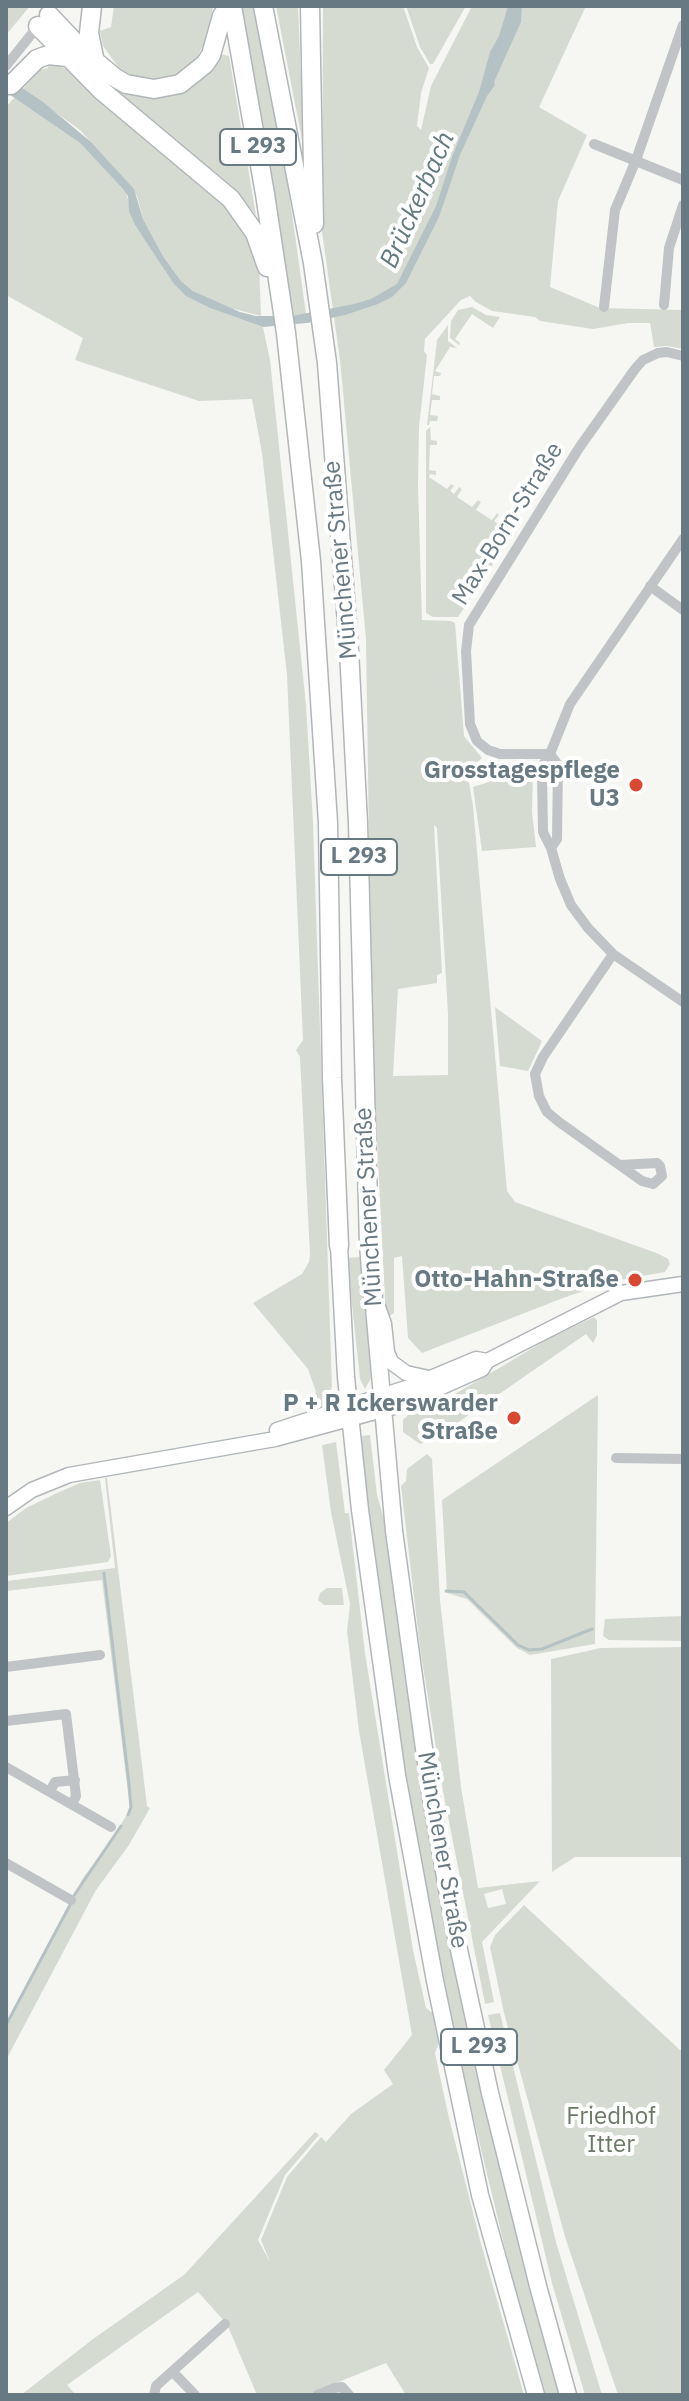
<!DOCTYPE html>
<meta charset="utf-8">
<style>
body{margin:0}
#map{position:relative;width:689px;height:2401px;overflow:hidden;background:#f6f6f3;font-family:"IBM Plex Sans",sans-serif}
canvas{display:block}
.frame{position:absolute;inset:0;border:8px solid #677982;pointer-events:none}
</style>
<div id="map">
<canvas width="689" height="2401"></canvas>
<div class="frame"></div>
</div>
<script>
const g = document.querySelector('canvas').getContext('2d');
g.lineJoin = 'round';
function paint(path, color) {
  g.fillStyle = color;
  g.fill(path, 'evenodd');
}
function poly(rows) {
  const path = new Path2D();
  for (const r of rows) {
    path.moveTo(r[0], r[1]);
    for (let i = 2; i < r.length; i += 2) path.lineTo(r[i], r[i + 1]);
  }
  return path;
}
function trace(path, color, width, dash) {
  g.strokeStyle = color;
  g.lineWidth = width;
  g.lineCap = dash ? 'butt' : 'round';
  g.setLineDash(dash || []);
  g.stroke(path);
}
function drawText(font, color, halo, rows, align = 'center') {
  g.font = font + ' "IBM Plex Sans",sans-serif';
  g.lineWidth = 8;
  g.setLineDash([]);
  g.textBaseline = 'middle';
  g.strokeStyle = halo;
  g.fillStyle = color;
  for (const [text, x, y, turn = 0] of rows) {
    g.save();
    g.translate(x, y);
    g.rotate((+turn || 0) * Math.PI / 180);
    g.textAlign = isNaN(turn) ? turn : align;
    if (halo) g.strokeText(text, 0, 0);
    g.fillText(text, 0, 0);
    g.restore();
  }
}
paint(poly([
 [8,6,30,6,6,35,6,11],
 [114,6,213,6,208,37,196,59,175,75,152,79,132,75,119,68,103,46,100,31,111,27],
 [240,6,255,6,288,185,306,314,292,316,263,127],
 [276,6,298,6,304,150],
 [323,6,403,6,417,47,429,68,421,93,417,126,421,130,431,86,472,6,586,6,539,107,587,135,558,201,550,287,600,308,683,310,683,349,667,346,654,347,650,323,628,323,593,329,540,321,535,317,492,311,476,302,470,296,461,300,425,339,424,351,427,355,419,427,418,485,422,620,451,621,455,623,464,736,482,758,467,771,473,806,507,1191,515,1202,659,1254,668,1259,670,1264,665,1272,613,1281,563,1298,422,1353,408,1338,402,1256,394,1258,394,1313,386,1319,372,1040,366,639,340,360,322,232],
 [434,825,437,828,448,1014,448,1075,393,1076,398,989,437,983,437,975,442,973],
 [406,6,466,6,433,64,430,64,420,47],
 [220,54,229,56,256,215,236,191,116,93,119,89,134,95,153,98,177,93,193,86,205,76],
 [49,61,70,71,221,198,243,223,259,263,261,316,219,305,193,291,181,281,163,256,143,219,137,196,126,181,80,130,23,89,40,70,48,68],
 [15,97,80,143,126,192,135,225,180,290,210,308,263,327,270,360,306,705,313,822,332,1386,330,1395,323,1408,309,1414,309,1403,316,1392,308,1369,253,1303,302,1274,309,1262,310,1255,300,1057,296,1050,303,1040,287,675,262,453,252,399,199,401,75,360,83,338,6,295,6,107],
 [472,307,486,315,500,317,493,328,472,314,455,339,460,343,459,345,450,338,451,321,458,310],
 [448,325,448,341,457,348,450,347,435,371,441,373,440,376,434,376,432,394,440,396,440,400,432,400,430,415,438,416,437,421,430,421,429,425,427,425,437,340],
 [430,427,431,440,437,441,437,445,430,445,429,470,436,471,436,475,430,474,429,477,447,489,451,484,454,486,450,491,454,494,459,487,462,489,457,497,472,507,478,500,481,502,476,510,492,520,497,513,499,515,494,521,511,533,515,526,517,528,458,617,433,617,426,613,426,431],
 [494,764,527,765,533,771,532,812,536,847,482,851,473,787,489,782],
 [495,1007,542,1041,528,1071,500,1066],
 [362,1257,371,1378,365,1389,360,1379,347,1258],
 [594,1317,597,1320,597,1335,593,1343,586,1334,437,1437,420,1444,403,1432,403,1420,408,1415,455,1394,548,1339],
 [598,1395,595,1644,530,1655,517,1648,467,1599,447,1593,442,1500],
 [370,1435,377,1495,384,1519,405,1680,428,1826,461,1994,507,2196,562,2395,545,2395,516,2294,446,2004,401,1758,382,1632,361,1436],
 [336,1442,345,1513,349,1513,365,1653,413,1950,426,2008,434,2014,439,2042,435,2053,448,2114,480,2240,524,2395,406,2395,386,2363,306,2395,257,2395,227,2324,198,2292,67,2385,76,2395,21,2395,93,2339,184,2275,315,2132,319,2135,285,2175,258,2240,270,2262,261,2240,287,2177,321,2137,326,2142,351,2114,393,2084,384,2070,412,2035,359,1731,347,1631,350,1604,331,1512,322,1445],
 [427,1454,432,1459,440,1600,461,1787,478,1888,540,1881,482,1942,494,2002,485,2004,443,1791,420,1648,401,1486,406,1481,407,1469],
 [502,1889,506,1904,488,1908,484,1894],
 [105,1478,107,1478,147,1806,150,1808,129,1845,96,1890,6,2060,6,2023,83,1878,113,1838,130,1809,102,1580,6,1591,6,1581,115,1568],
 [100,1480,111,1556,108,1562,6,1576,6,1523,26,1508,57,1493,80,1483],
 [327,1588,342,1588,344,1605,324,1605,318,1600,320,1593],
 [683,1616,683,1641,609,1640,603,1636,605,1619],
 [683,1647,683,1857,575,1857,552,1872,551,1659,601,1648],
 [524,1905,680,2050,683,2049,683,2395,618,2395,566,2240,504,2013,490,1947,495,1935],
 [500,2013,556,2242,602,2395,585,2395,552,2283,488,2015]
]), '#d6dbd2');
paint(poly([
 [508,6,522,6,521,22,494,82,495,85,487,96,460,155,439,217,406,283,392,297,378,304,345,315,307,323,263,327,210,308,186,296,174,284,135,225,129,211,128,196,122,188,80,143,6,92,6,77,43,102,91,142,134,189,143,219,163,256,181,281,193,291,240,312,256,316,292,316,354,304,371,299,397,284,436,206,453,154,479,92,490,52,499,36]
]), '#b5c2c5');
trace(poly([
 [104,1573,129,1784,131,1807,128,1815],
 [446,1591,464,1592,518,1645,529,1650,542,1649,592,1629],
 [73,1897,121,1826],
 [6,2025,70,1905]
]), '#b5c2c5', 3);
const secondary = poly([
 [377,1304,384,1324,387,1352,391,1362,406,1373,429,1378],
 [277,1430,409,1387,476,1359,487,1361,621,1293,683,1284],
 [6,1508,32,1490,69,1475,275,1439,401,1405,482,1369,487,1361]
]);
const primary = poly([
 [339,1246,346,1377,360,1510,397,1775,435,1981,480,2195,536,2395],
 [373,1296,394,1531,430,1792,453,1922,490,2093,538,2286,568,2395]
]);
const highway = poly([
 [92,6,89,33,95,62],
 [232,6,265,194,286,333,311,561,328,823,332,1078,339,1246],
 [263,6,313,263,327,363,349,650,358,823,369,1244,373,1296],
 [310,6,314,224],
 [49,15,83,51,114,77,126,84,154,89,180,84,205,64,211,55,222,16,229,6],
 [38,26,101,90,231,199,255,233,267,267],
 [6,85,11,85,37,59,48,55,67,57]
]);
trace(secondary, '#b0b6ba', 17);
trace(primary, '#b1b7b9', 19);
trace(highway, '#b1b6b8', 21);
trace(poly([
 [6,66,38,26],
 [594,144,683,180],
 [664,305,669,248,683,205],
 [604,307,615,210,636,160,683,25],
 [683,539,570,704,550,754,543,765,542,772,543,832,551,848,560,879,571,905,588,928,613,954,683,1002],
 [650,586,683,610],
 [550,754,500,754,488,750,477,741,470,724,466,651,469,625,579,448,635,369,643,360,658,353,667,352,683,356],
 [550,754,558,765,557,839,551,848],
 [613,954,543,1057,535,1074,539,1096,547,1112,559,1122,642,1181,653,1184,662,1176,660,1166,657,1163,620,1165],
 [616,1458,683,1459],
 [6,1667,100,1655],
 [6,1721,66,1714,76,1796,72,1804],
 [6,1767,111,1827],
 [50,1791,55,1782,75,1780],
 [6,1863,71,1900],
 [173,2372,195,2395],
 [154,2395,156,2386,225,2324],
 [317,2395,334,2388,342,2387,349,2395]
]), '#c0c4c7', 10);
trace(secondary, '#fff', 14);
trace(primary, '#fff', 16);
trace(highway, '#fff', 18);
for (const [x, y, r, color] of [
 [636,785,8,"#d94931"],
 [635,1280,8,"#d94931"],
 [514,1418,8,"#d94931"]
]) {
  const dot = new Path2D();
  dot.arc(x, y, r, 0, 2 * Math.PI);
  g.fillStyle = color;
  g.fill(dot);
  trace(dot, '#fff', 3);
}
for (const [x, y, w] of [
 [258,147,76],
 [359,857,76],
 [479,2047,76]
]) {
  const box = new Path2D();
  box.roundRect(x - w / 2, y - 18, w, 36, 6);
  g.fillStyle = '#fff';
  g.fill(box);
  trace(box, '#677982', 2);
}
drawText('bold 22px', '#677982', null, [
 ["L 293",258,147],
 ["L 293",359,857],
 ["L 293",479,2047]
]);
drawText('24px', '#677982', '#fff', [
 ["Max-Born-Straße",508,524,-58],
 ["Münchener Straße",341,560,-95],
 ["Münchener Straße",369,1207,-93],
 ["Münchener Straße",442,1850,80]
]);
drawText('bold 24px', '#677982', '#fff', [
 ["Grosstagespflege",620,771],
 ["U3",620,799],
 ["Otto-Hahn-Straße",619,1280],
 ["P + R Ickerswarder",498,1404],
 ["Straße",498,1432]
], 'right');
drawText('24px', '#6b7a65', '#fff', [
 ["Friedhof",611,2117],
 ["Itter",611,2145]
]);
drawText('italic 26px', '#637a7f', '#fff', [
 ["Brückerbach",418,200,-66]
]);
</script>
